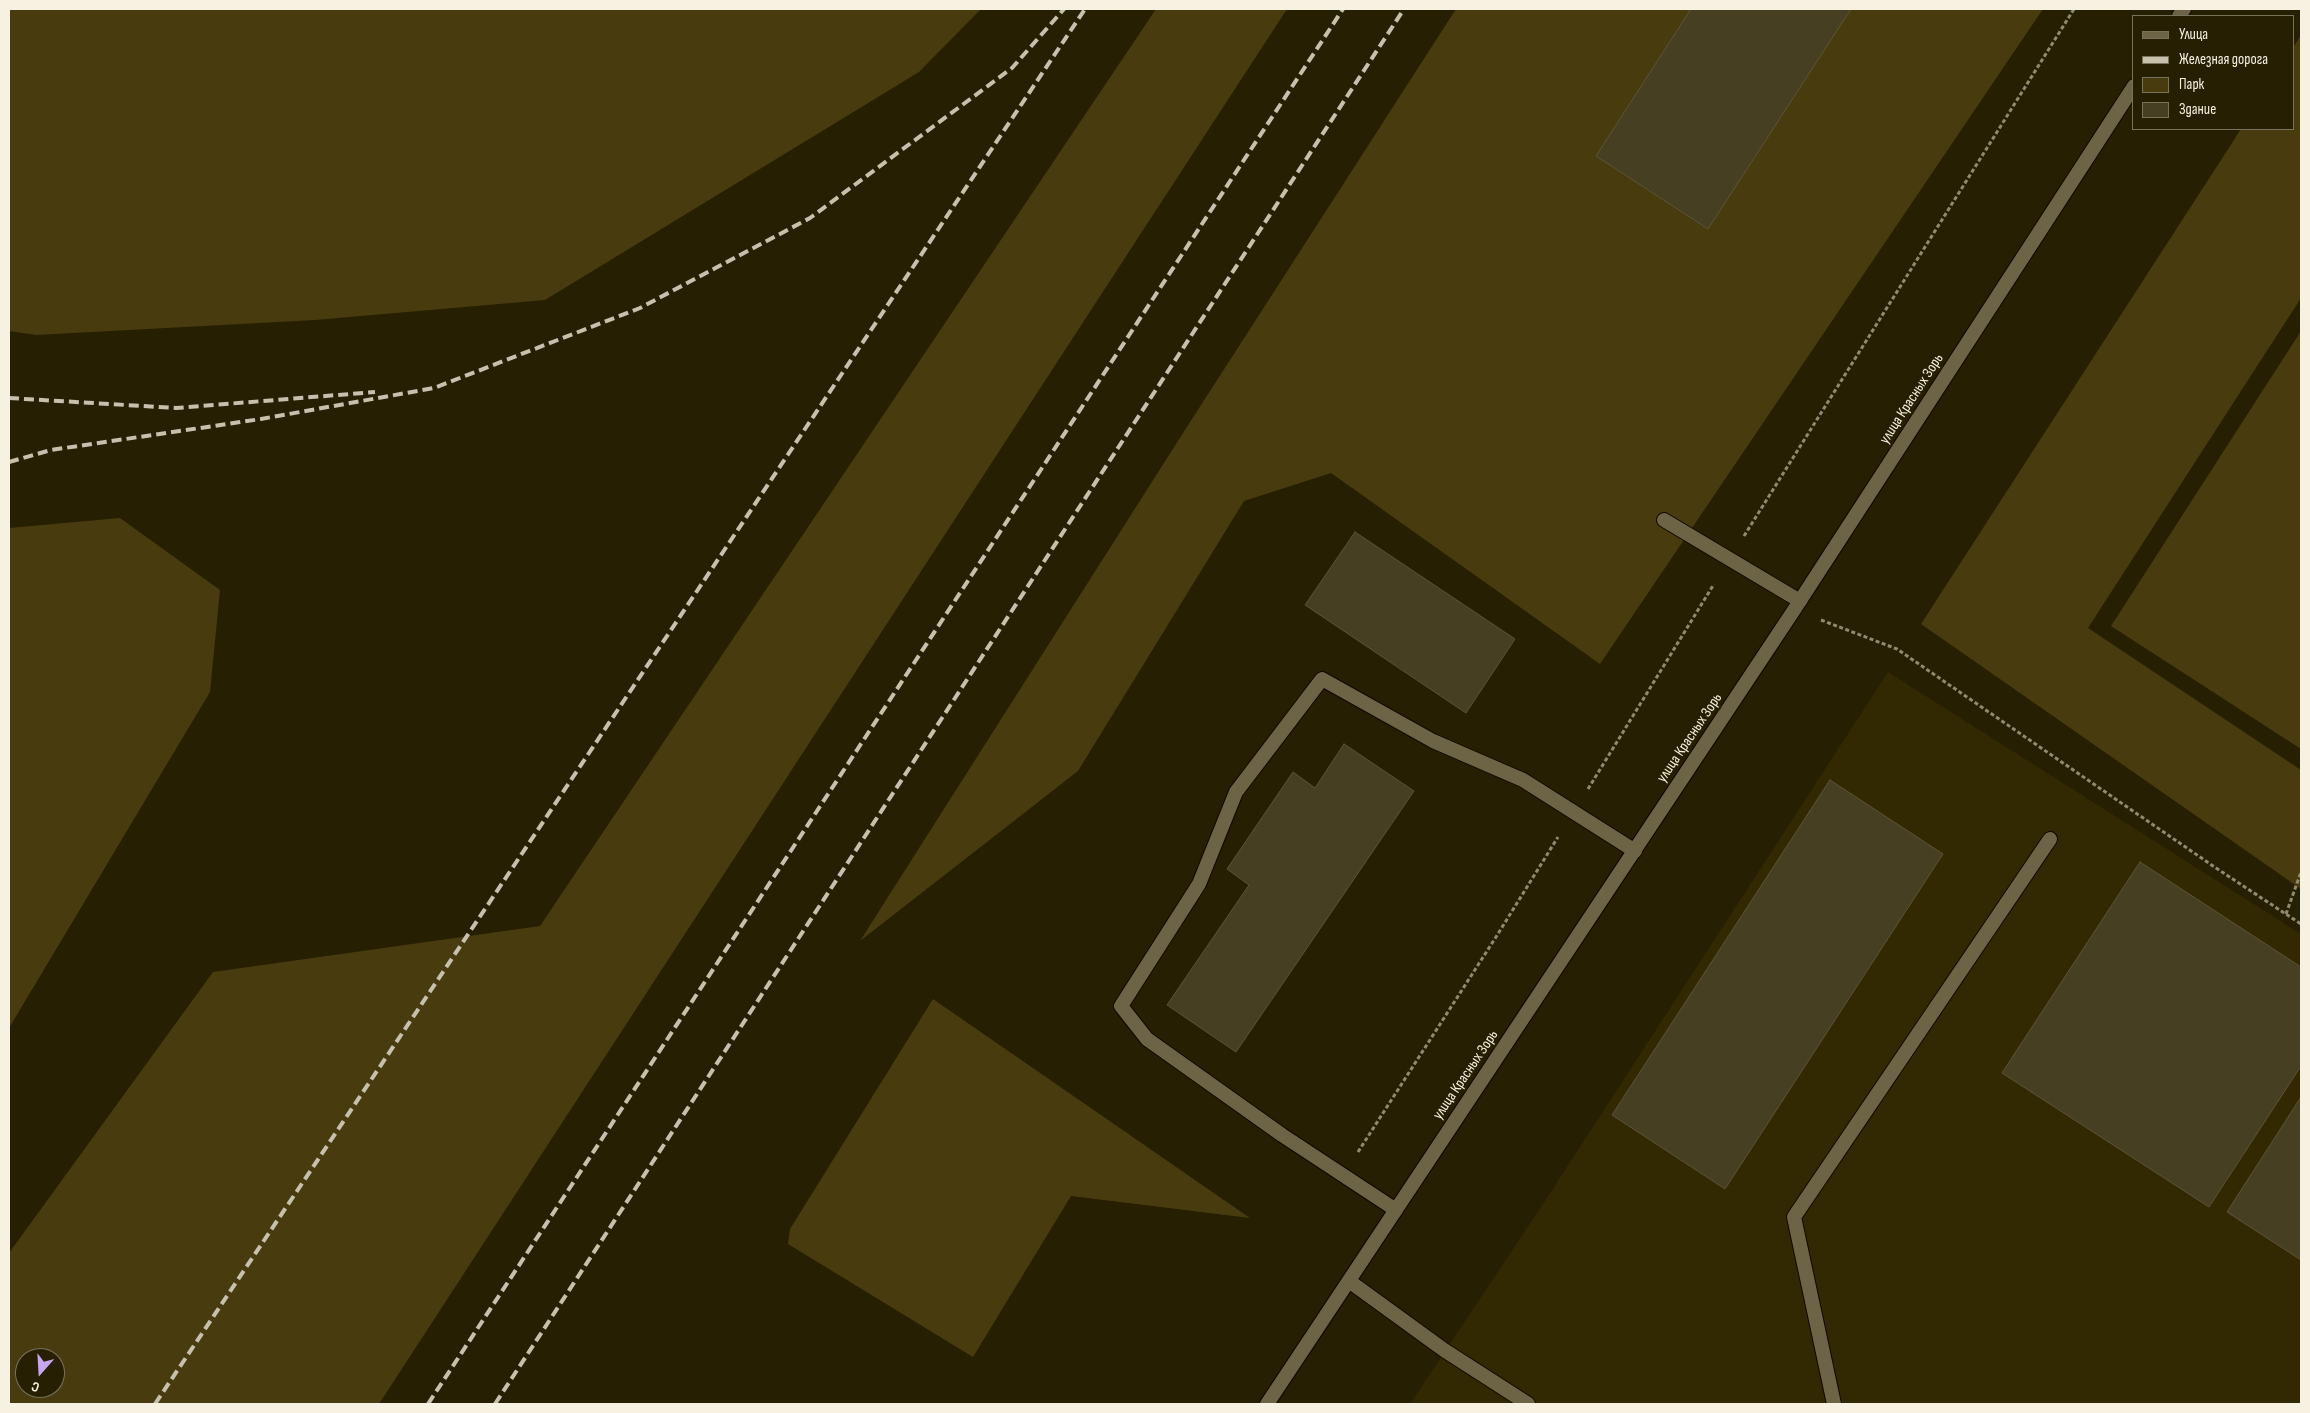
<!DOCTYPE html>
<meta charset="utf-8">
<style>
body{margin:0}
#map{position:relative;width:2310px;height:1413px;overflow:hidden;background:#271f02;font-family:"Sofia Sans Condensed",sans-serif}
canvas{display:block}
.frame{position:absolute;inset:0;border:10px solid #f6f1e0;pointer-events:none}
.legend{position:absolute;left:2132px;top:15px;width:162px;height:115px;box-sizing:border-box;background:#271f02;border:1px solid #7a735b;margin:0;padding:6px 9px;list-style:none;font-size:15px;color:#f6f1e0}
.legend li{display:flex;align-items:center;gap:10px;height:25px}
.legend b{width:25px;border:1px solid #7a735b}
.north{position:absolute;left:15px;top:1348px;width:50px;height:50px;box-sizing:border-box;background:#271f02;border:1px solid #7a735b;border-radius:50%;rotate:199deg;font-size:14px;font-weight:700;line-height:20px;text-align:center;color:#f6f1e0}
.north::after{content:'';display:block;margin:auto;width:18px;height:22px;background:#c6a6f0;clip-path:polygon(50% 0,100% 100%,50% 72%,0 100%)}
</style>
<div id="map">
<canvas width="2310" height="1413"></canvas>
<div class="frame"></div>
<ul class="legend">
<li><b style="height:6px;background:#6d6446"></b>Улица</li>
<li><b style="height:6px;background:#c6c0ac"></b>Железная дорога</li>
<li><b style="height:14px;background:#483b0e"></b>Парк</li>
<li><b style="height:14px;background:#473f22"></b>Здание</li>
</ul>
<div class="north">С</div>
</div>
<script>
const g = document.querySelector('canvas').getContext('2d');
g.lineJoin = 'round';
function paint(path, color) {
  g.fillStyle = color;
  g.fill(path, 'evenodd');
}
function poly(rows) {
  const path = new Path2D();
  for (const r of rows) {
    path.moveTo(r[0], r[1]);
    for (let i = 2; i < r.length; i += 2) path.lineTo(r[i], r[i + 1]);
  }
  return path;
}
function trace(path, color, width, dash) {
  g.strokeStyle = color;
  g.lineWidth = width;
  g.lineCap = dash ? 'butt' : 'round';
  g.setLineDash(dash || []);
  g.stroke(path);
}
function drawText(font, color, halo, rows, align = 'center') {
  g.font = font + ' "Sofia Sans Condensed",sans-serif';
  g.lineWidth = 5;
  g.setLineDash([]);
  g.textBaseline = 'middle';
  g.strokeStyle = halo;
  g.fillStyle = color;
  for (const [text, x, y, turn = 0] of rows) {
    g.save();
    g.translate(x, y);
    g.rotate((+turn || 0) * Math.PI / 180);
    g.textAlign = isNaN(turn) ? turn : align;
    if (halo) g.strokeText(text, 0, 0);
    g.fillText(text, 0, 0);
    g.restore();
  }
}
paint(poly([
 [1888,672,2301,934,2301,1404,1410,1404,1539,1210]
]), '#322801');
paint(poly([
 [9,9,981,9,919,72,545,300,315,320,36,335,9,331],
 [1156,9,1287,9,379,1404,9,1404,9,1253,213,972,540,926],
 [25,1358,55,1358,55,1388,25,1388],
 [1456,9,2043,9,1600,664,1331,473,1244,501,1078,771,860,941,1183,433],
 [2301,35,2301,298,2088,628,2301,770,2301,889,1921,624,2241,129,2294,129,2294,46],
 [2301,331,2301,749,2111,626],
 [120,518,220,590,210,692,9,1028,9,528],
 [933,999,1250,1218,1071,1196,973,1357,788,1244,790,1229]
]), '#483b0e');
const building = poly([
 [1691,9,1851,9,1708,229,1596,156,1691,9],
 [1355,532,1515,639,1466,713,1305,605,1355,532],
 [1344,744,1414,791,1236,1052,1167,1005,1249,885,1227,869,1293,772,1315,788,1344,744],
 [1830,780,1943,854,1725,1189,1612,1115,1830,780],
 [2140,862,2301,967,2301,1066,2209,1207,2002,1073,2140,862],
 [2301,1097,2301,1260,2227,1212,2301,1097]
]);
paint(building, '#473f22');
trace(building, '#5d5437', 1);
const service = poly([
 [1664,520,1800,601],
 [1396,1210,1282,1135,1147,1039,1121,1006,1199,884,1236,792,1322,679,1433,741,1523,780,1635,851],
 [1349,1281,1444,1350,1528,1404],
 [1834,1404,1794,1217,2050,839]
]);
const minor = poly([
 [2179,16,2184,9],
 [1267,1404,1794,610,2134,86]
]);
trace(service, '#100800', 16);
trace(minor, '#100800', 16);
trace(poly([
 [1744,536,2074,9],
 [1821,620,1897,649,2216,868,2301,924],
 [1588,789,1714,584],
 [2286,914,2301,872],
 [1358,1152,1496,937,1558,837]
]), '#918a73', 3, [4, 2.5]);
trace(service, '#6d6446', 14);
trace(minor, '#6d6446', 14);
trace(poly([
 [9,398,176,408,375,392],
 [9,462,51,450,261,419,434,388,640,308,810,218,1012,68,1064,9],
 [155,1404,1085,9],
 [428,1404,1343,9],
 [495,1404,1404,9]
]), '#c6c0ac', 4, [10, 5]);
drawText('15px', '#f6f1e0', '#271f02', [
 ["улица Красных Зорь",1912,399,-57],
 ["улица Красных Зорь",1690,738,-56],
 ["улица Красных Зорь",1466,1075,-56]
]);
</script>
